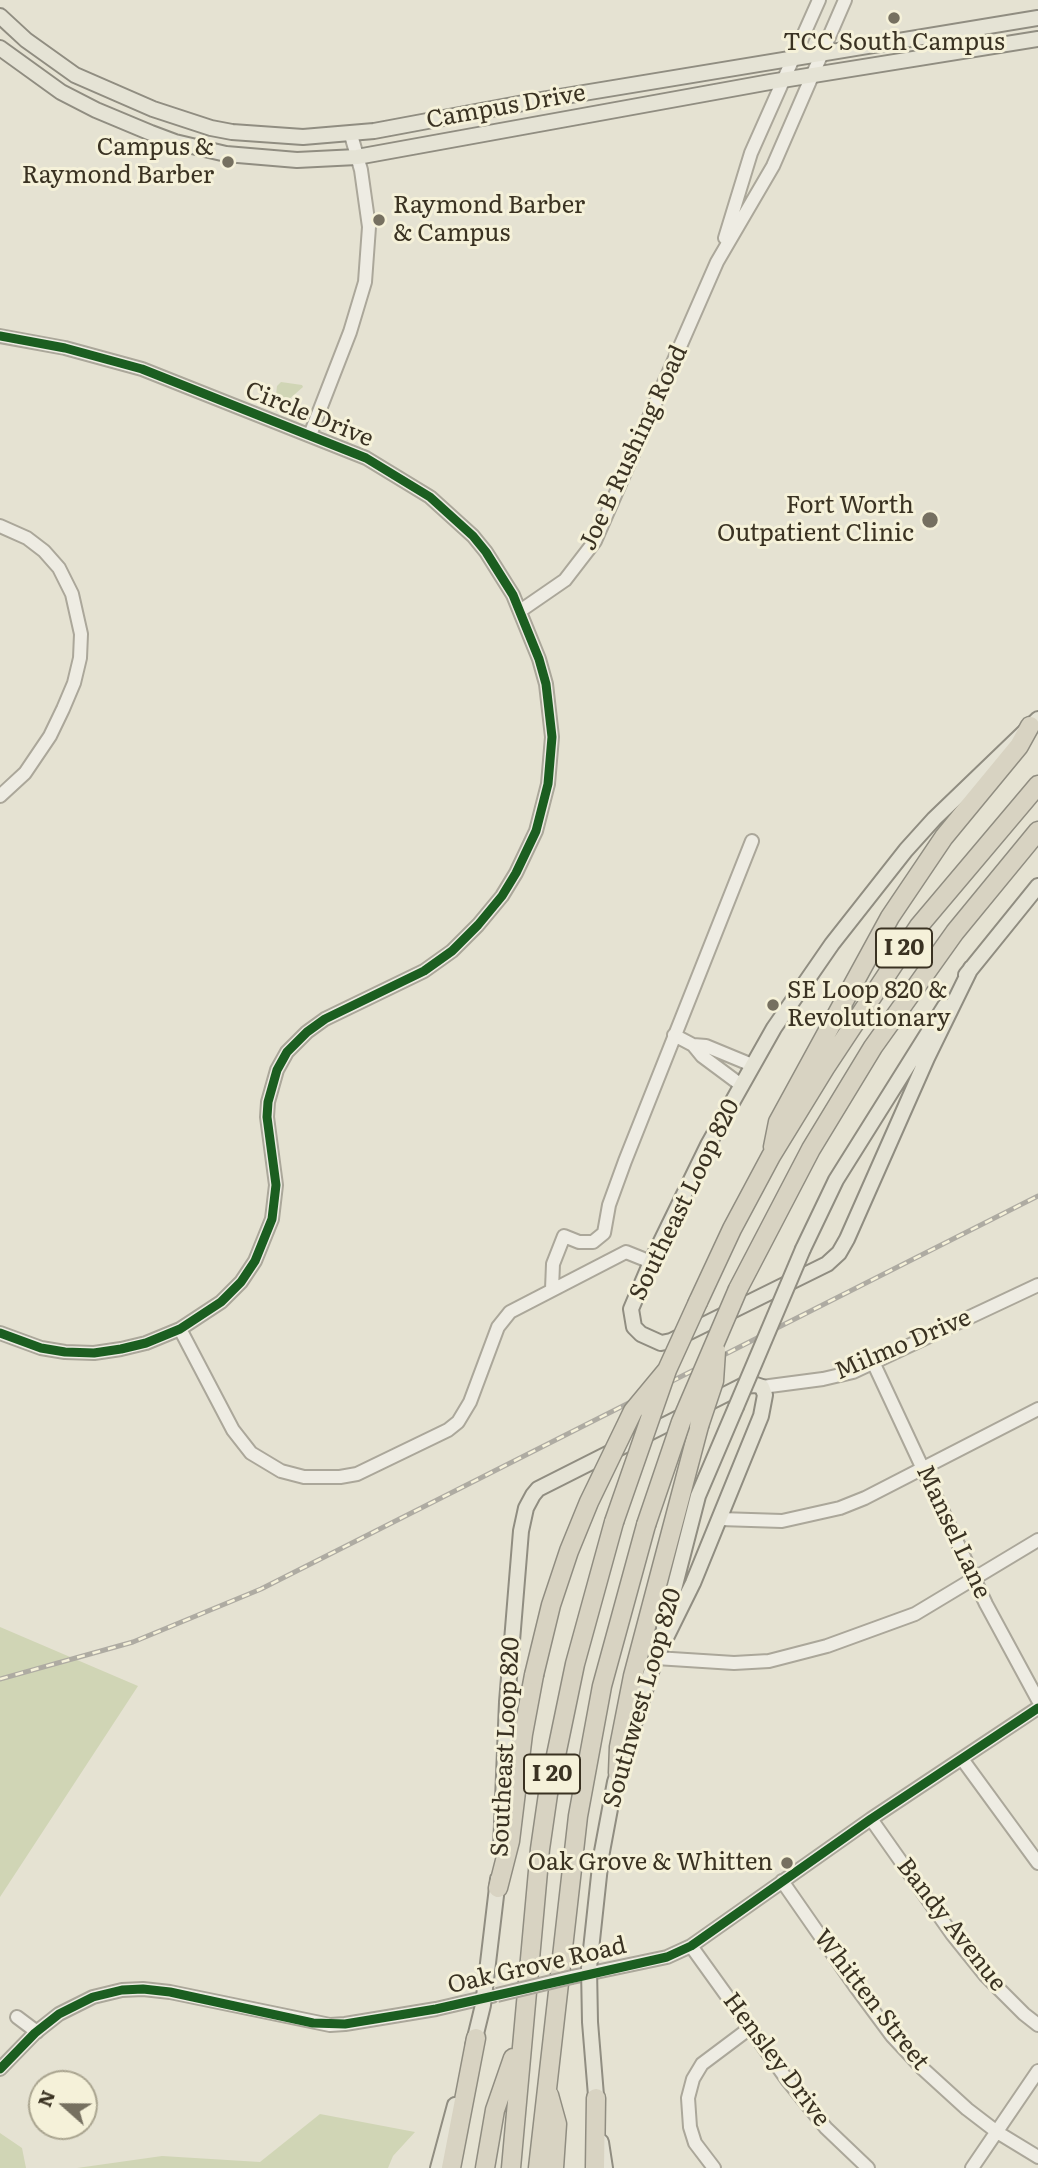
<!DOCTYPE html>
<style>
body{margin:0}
#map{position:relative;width:1038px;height:2168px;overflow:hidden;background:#e5e2d2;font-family:Literata,serif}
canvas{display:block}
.north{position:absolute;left:28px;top:2070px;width:70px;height:70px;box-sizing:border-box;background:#f5f1d9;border:2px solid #aaa590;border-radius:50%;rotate:291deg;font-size:19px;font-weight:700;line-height:28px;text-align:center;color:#3a3222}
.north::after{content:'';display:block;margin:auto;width:24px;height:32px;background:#767060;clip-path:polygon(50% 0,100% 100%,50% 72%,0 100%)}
</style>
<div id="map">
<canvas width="1038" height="2168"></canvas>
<div class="north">N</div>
</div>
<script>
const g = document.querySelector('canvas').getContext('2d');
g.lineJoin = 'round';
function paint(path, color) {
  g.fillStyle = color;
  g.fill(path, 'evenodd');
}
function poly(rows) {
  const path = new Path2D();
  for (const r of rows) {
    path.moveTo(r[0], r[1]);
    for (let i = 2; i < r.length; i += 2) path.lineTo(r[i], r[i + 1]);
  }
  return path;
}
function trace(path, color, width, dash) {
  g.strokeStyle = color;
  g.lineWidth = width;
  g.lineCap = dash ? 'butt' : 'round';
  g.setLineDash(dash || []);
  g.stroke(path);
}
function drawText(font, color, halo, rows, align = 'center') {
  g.font = font + ' Literata,serif';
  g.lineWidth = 6;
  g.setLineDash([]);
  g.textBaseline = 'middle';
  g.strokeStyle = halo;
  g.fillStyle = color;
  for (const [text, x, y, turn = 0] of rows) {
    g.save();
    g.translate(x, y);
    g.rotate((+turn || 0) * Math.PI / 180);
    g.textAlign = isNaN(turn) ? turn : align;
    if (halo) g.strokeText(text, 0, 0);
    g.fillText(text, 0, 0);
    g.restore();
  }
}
paint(poly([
 [281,382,302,385,303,387,287,401,281,402,276,395,277,386],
 [0,1627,138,1686,0,1897],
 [320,2114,415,2132,393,2156,388,2168,77,2168,162,2156,260,2162],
 [0,2133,22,2148,26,2168,0,2168]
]), '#d0d5b5');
const minor = poly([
 [725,238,751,153,819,0],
 [0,336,65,348,142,369,366,458,430,497,473,536,486,552,513,595,539,659,546,684,552,737,548,784,536,831,516,873,502,896,478,925,452,951,424,971,325,1019,307,1032,287,1052,277,1070,268,1102,267,1117,276,1185,272,1219,255,1261,241,1282,221,1302,180,1329,146,1343,121,1349,94,1353,65,1352,41,1348,0,1333],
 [310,435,350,332,365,282,369,227,361,170,351,135],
 [0,526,27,538,44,551,59,568,72,594,81,634,80,658,74,683,63,709,50,736,25,773,0,796],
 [520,611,565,580,595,541,717,262,773,166,845,0],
 [674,1035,693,1045,706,1046,752,1065],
 [693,1045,702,1056,741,1085],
 [552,1289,553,1264,564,1236,579,1242,593,1242,604,1233,609,1205,625,1161,752,841],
 [180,1329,233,1430,251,1453,281,1471,304,1477,340,1477,357,1474,448,1430,458,1422,470,1402,498,1327,510,1312,626,1252,651,1262],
 [873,1362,986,1604,1038,1700],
 [762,1387,823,1379,853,1372,1038,1285],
 [720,1519,782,1521,840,1508,865,1498,1038,1409],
 [656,1658,734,1663,769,1661,827,1646,915,1614,1038,1540],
 [962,1759,1038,1863],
 [871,1819,952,1934,985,1975,1024,2014,1038,2025],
 [782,1881,855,1986,892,2036,922,2068,967,2109,997,2132,1038,2157],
 [691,1946,788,2081,826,2128,868,2168],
 [572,1977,667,1957,691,1946,871,1819,1038,1708],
 [17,2017,37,2032],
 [0,2069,35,2033,59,2014,93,1997,122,1990,143,1989,170,1992,330,2025,345,2024,436,2009,492,1996],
 [714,2168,695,2143,690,2127,688,2098,693,2079,702,2064,750,2028],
 [972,2168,1038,2071]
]);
const major = poly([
 [0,16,26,40,75,75,153,109,211,128,232,132,303,137,374,131,529,102,1038,18],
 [0,48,61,92,96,110,151,133,175,142,226,154,297,160,357,157,770,82,1038,39],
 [971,968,927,1058,847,1239,839,1253,827,1264,671,1341,661,1343,641,1334,634,1327,631,1309,651,1262,708,1145,774,1028,832,944,906,850,934,819,1038,719],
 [966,975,1038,886],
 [803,1249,836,1180,945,1006],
 [664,1628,698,1496,736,1407],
 [501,1848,507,1702,521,1531,526,1508,533,1495,538,1489,742,1386,756,1385,762,1387,765,1395,761,1416,693,1583,656,1658],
 [473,2046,483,2005,498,1879],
 [597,2108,590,2022,589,1968,601,1857,615,1782,658,1651],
 [601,2142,605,2168],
 [438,2168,455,2105]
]);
const highway = poly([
 [773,1147,778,1122,890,917,944,837,1019,746,1030,726],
 [738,1289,811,1149,873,1047,955,932,1038,831],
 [698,1302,732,1229,771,1156,825,1068,919,926,1038,785],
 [618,1773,619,1747,633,1676,699,1426],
 [498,1888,510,1841,523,1734,534,1675],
 [549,2095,557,2124,554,2168],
 [451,2168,476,2038],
 [485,2168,495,2110,513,2058],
 [511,2168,540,1849,548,1794,575,1664,614,1522],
 [538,2168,578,1816,602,1686,646,1525],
 [595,2168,596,2098]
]);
trace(minor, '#aba79a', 16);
trace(major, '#908d81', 18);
trace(highway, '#908d81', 21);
trace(minor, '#eeece3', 12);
trace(major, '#e5e3d5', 14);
trace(highway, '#d8d3c2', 18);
const rail = poly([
 [0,1679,133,1642,261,1589,1038,1196]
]);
trace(rail, '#aeaba2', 5);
trace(rail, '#f5f1d9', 2.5, [8]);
const minorBridge = poly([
 [497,1995,572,1977]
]);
const majorBridge = poly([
 [736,1407,803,1249]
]);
const highwayBridge = poly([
 [699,1426,714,1381,716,1351],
 [614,1522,667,1370,698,1302],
 [646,1525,681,1422,738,1289],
 [534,1675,551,1605,569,1551,589,1502,633,1411,667,1370]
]);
trace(minorBridge, '#aba79a', 16, []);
trace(majorBridge, '#908d81', 18, []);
trace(highwayBridge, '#908d81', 21, []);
trace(minorBridge, '#eeece3', 12);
trace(majorBridge, '#e5e3d5', 14);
trace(highwayBridge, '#d8d3c2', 18);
trace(poly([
 [0,336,65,348,142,369,366,458,430,497,473,536,486,552,513,595,539,659,546,684,552,737,548,784,536,831,516,873,502,896,478,925,452,951,424,971,325,1019,307,1032,287,1052,277,1070,268,1102,267,1117,276,1185,272,1219,255,1261,241,1282,221,1302,180,1329,146,1343,121,1349,94,1353,65,1352,41,1348,0,1333],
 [0,2069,35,2033,59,2014,93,1997,122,1990,143,1989,170,1992,313,2023,345,2024,436,2009,667,1957,691,1946,871,1819,1038,1708]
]), '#1b5e20', 9);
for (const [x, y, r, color] of [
 [894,18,7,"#767060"],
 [228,162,7,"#767060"],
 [379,220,7,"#767060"],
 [930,520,9,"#767060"],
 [773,1005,7,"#767060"],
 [787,1863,7,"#767060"]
]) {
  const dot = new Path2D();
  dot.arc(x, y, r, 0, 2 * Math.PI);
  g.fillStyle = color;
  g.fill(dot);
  trace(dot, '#f5f1d9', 2.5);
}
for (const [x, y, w] of [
 [904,948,56],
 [552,1774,56]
]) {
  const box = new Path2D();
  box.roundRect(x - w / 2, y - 19.5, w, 39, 5);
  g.fillStyle = '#f5f1d9';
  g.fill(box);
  trace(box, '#3a3222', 2);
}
drawText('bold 23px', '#3a3222', null, [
 ["I 20",904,948],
 ["I 20",552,1774]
]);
drawText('24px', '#3a3222', '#f5f1d9', [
 ["TCC South Campus",894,43,"center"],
 ["Campus &",214,148],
 ["Raymond Barber",214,176],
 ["Raymond Barber",393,206,"left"],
 ["& Campus",393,234,"left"],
 ["Fort Worth",914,506],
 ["Outpatient Clinic",914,534],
 ["SE Loop 820 &",787,991,"left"],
 ["Revolutionary",787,1019,"left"],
 ["Oak Grove & Whitten",773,1863]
], 'right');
drawText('24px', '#3a3222', '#f5f1d9', [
 ["Campus Drive",506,107,-10],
 ["Circle Drive",309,415,22],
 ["Joe B Rushing Road",634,448,-65],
 ["Southeast Loop 820",685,1200,-64],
 ["Milmo Drive",903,1345,-23],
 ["Mansel Lane",953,1532,65],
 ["Southwest Loop 820",643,1698,-74],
 ["Southeast Loop 820",506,1747,-87],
 ["Bandy Avenue",951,1925,52],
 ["Oak Grove Road",537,1966,-13],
 ["Whitten Street",871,2000,52],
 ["Hensley Drive",776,2060,53]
]);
</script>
